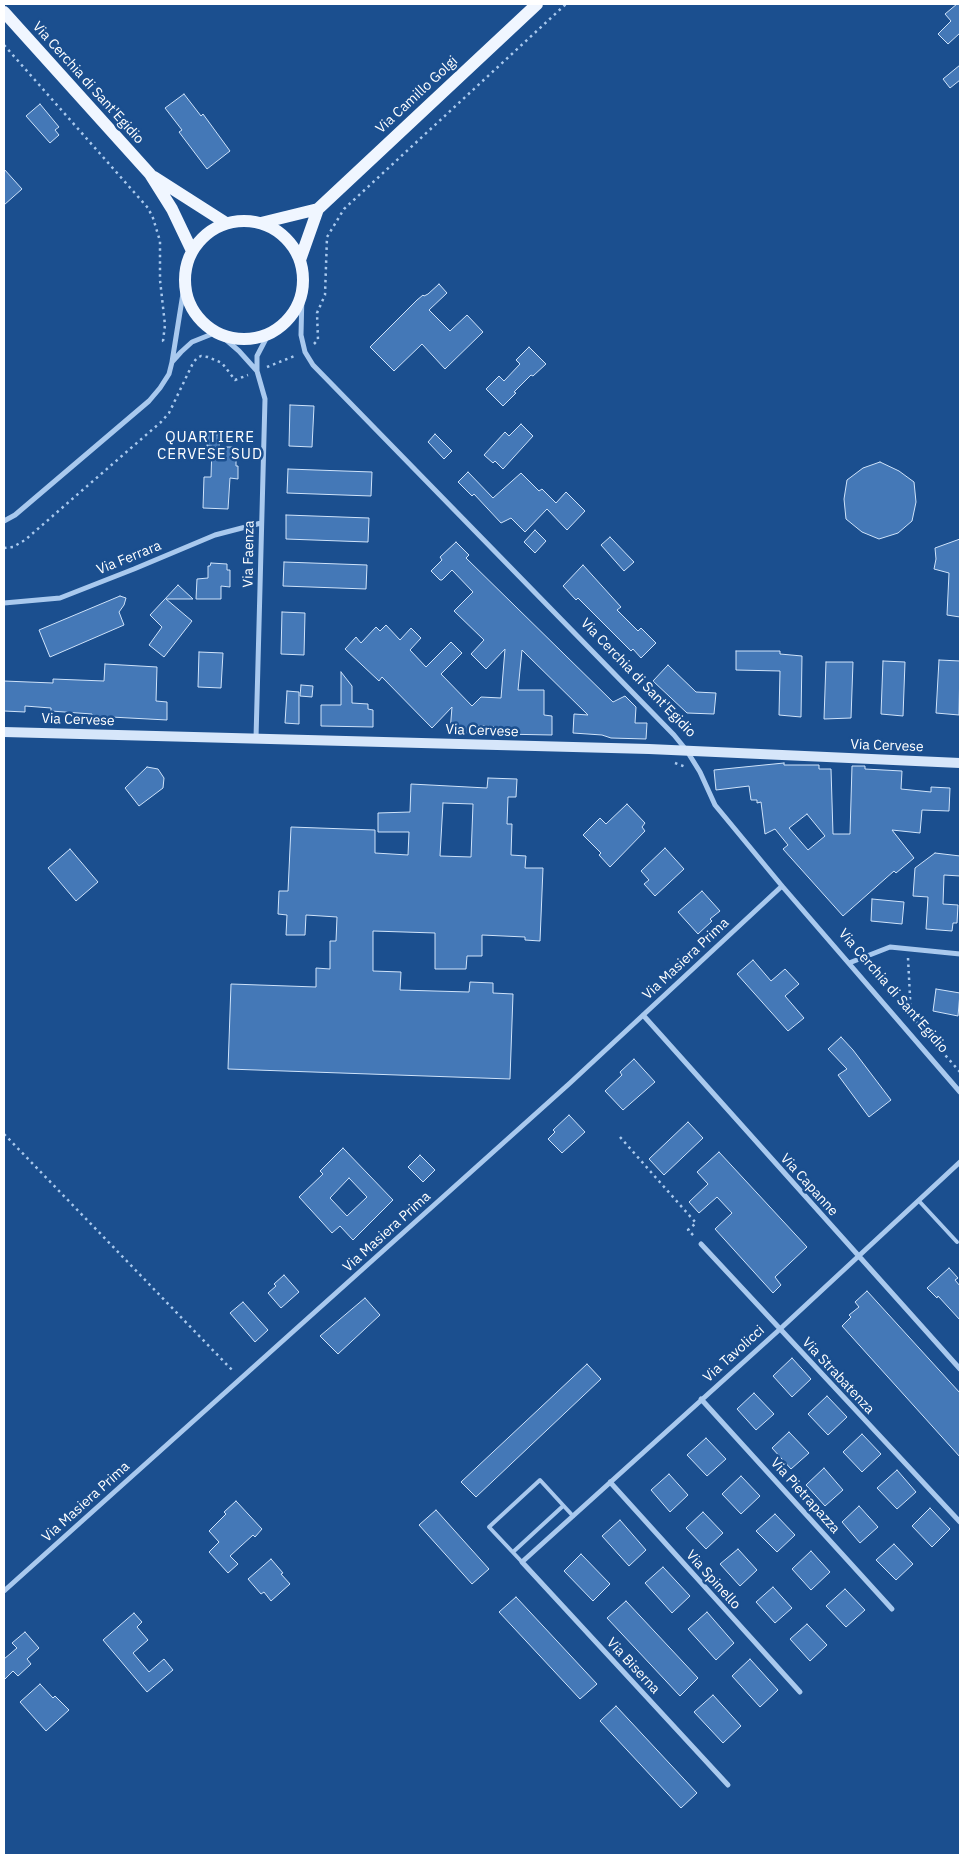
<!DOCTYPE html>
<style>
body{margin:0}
#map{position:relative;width:964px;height:1859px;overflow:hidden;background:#1b4f8f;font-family:"IBM Plex Sans",sans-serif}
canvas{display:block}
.frame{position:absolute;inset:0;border:5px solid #fff;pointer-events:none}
</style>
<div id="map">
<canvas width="964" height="1859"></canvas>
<div class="frame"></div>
</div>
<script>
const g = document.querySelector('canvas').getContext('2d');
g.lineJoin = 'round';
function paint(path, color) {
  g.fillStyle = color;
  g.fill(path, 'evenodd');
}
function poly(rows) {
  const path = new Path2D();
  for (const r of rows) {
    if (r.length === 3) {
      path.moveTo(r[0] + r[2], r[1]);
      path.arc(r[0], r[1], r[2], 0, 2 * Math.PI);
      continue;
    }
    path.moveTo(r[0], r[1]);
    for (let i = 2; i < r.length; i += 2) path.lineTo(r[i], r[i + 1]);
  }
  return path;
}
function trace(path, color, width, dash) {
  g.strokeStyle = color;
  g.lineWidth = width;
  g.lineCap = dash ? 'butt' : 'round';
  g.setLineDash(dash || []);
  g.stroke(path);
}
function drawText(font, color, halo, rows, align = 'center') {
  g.font = font + ' "IBM Plex Sans",sans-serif';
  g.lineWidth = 5;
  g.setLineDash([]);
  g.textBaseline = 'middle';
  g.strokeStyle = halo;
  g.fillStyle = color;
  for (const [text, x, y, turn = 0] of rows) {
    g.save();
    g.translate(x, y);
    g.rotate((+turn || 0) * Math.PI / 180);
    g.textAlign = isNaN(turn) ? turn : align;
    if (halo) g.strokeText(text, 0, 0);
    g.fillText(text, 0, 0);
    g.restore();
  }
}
const building = poly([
 [957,4,960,4,960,33,948,44,938,34,951,21,945,14,957,4],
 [960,65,960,80,950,88,943,79,960,65],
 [184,94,201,116,203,114,230,151,207,169,179,132,182,130,165,108,184,94],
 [40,104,59,127,55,130,59,135,50,143,26,116,40,104],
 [4,169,22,189,4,205,4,169],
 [439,284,447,293,429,310,450,331,467,315,483,332,445,369,422,344,394,371,370,347,417,300,423,295,424,296,428,294,439,284],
 [529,347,546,364,533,376,531,375,514,392,516,393,503,406,486,389,499,376,504,381,520,364,516,360,529,347],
 [290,405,314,406,312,447,289,446,290,405],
 [521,424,533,436,503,469,495,461,493,463,484,455,505,432,509,436,521,424],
 [208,434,220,435,219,447,236,447,236,466,238,466,238,479,230,478,228,509,203,508,204,477,211,477,212,446,207,446,208,434],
 [435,434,452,451,444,459,428,442,435,434],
 [880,462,899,471,914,482,916,502,912,521,898,533,879,539,862,532,846,519,844,499,847,480,863,468,880,462],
 [288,469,372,472,371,496,287,493,288,469],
 [468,472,493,498,521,473,539,491,542,489,556,503,566,492,585,511,567,530,547,509,525,532,511,518,501,523,474,494,472,496,458,482,468,472],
 [286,515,369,518,368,542,286,539,286,515],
 [535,530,546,541,535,553,524,542,535,530],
 [610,537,634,562,624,571,601,545,610,537],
 [960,539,960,617,947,615,949,573,934,569,936,559,935,548,960,539],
 [456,542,469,555,466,558,613,702,625,696,636,707,635,723,647,723,646,739,611,738,602,735,573,733,574,714,588,715,522,650,518,690,544,690,544,715,552,716,552,735,500,734,501,727,471,725,470,733,450,732,452,707,432,728,382,677,379,681,345,649,356,637,361,643,376,627,380,631,386,625,400,640,411,628,421,638,410,650,426,667,451,642,462,653,441,674,472,706,481,697,501,698,505,649,486,669,471,654,484,640,454,611,473,592,452,570,442,580,440,580,431,571,442,560,440,557,456,542],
 [284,562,367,565,366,589,283,586,284,562],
 [211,563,227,564,227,570,230,570,230,587,221,586,221,599,196,599,197,579,208,578,208,566,210,566,211,563],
 [583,565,621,607,617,610,638,631,641,628,656,643,641,658,633,649,631,651,578,598,576,600,563,586,583,565],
 [178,585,193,599,166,599,192,621,164,657,149,645,162,627,150,615,178,585],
 [120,596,126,598,124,605,119,612,124,625,50,657,39,630,120,596],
 [282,612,305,613,304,655,281,654,282,612],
 [736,651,780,651,780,654,802,656,801,717,779,715,780,671,736,670,736,651],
 [199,652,223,653,221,688,198,687,199,652],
 [939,660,960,661,959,715,936,713,939,660],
 [883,661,905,662,903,716,881,714,883,661],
 [826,662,853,662,851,718,824,719,826,662],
 [105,664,157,667,156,701,167,702,167,720,92,716,92,714,51,711,51,708,25,706,25,712,4,711,4,681,53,683,53,679,104,681,105,664],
 [668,665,696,692,716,693,714,714,687,713,653,681,668,665],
 [341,672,352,686,352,703,368,704,368,709,373,710,373,727,321,726,321,705,341,705,341,672],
 [301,685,313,686,312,697,300,696,301,685],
 [287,691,299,692,299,724,285,723,287,691],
 [784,763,784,765,819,765,819,769,831,769,833,834,850,834,852,766,865,766,865,769,902,771,901,789,931,792,931,787,950,788,949,811,922,810,920,833,892,830,914,858,896,873,894,871,843,916,783,849,788,845,775,829,765,834,761,802,757,803,757,800,751,800,749,786,716,790,714,770,784,763],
 [807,814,825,836,808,850,789,828,807,814],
 [147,767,158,769,164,778,163,788,139,806,125,788,147,767],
 [488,778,517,779,516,797,508,797,507,824,512,824,511,855,526,856,525,868,543,868,540,941,525,940,525,937,482,935,482,956,467,956,466,969,435,969,435,933,373,931,373,971,401,972,400,990,469,992,470,982,493,983,493,993,513,994,510,1079,228,1069,231,984,316,987,316,968,330,969,330,941,336,941,337,917,306,915,305,935,286,935,287,915,278,914,279,891,288,891,291,827,375,830,375,853,408,855,409,832,378,832,378,813,410,812,411,784,487,788,488,778],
 [443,803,473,804,471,857,440,856,443,803],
 [627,804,645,823,642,827,645,831,610,867,599,855,601,853,583,835,600,818,606,824,627,804],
 [665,848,684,869,655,896,644,884,649,880,641,871,665,848],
 [70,849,98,882,76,901,48,868,70,849],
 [935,853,960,856,960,876,944,875,943,904,958,905,957,923,953,923,952,931,926,929,928,897,913,896,915,868,935,853],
 [702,891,720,911,710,919,712,921,698,934,678,912,702,891],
 [872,899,904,902,902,924,871,921,872,899],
 [753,960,771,981,785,969,799,984,785,996,804,1018,788,1031,737,974,753,960],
 [936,989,960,993,958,1016,933,1011,936,989],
 [841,1037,853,1050,891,1100,869,1117,838,1075,847,1069,828,1049,841,1037],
 [634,1059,655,1082,623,1110,605,1091,622,1075,620,1072,634,1059],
 [569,1115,585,1132,562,1153,548,1139,555,1132,553,1130,569,1115],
 [688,1122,703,1138,664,1175,649,1159,688,1122],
 [343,1148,393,1200,353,1240,340,1226,332,1233,299,1197,323,1174,320,1171,343,1148],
 [349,1178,367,1197,347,1216,330,1198,349,1178],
 [719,1152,807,1247,775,1277,781,1285,773,1293,715,1229,732,1213,717,1197,699,1213,689,1202,708,1184,697,1172,719,1152],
 [420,1155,435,1170,423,1182,408,1167,420,1155],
 [949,1268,958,1278,955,1280,960,1286,960,1320,938,1296,937,1298,927,1288,949,1268],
 [284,1275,299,1292,281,1308,268,1293,276,1286,274,1284,284,1275],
 [867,1291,960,1393,960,1457,842,1326,851,1317,849,1315,859,1307,855,1302,867,1291],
 [365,1298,380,1315,338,1354,320,1336,365,1298],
 [243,1302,268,1330,255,1342,230,1313,243,1302],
 [792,1358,811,1379,792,1397,773,1376,792,1358],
 [587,1364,601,1379,476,1497,461,1482,587,1364],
 [754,1393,774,1414,756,1430,737,1409,754,1393],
 [827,1396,847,1417,828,1435,808,1414,827,1396],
 [789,1432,809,1453,791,1469,772,1448,789,1432],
 [862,1434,881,1454,862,1472,843,1452,862,1434],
 [706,1438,726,1459,707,1476,687,1455,706,1438],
 [824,1468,843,1490,825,1506,806,1485,824,1468],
 [897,1470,916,1492,897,1509,877,1488,897,1470],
 [669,1474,688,1495,670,1512,651,1490,669,1474],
 [741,1476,760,1496,741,1514,722,1494,741,1476],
 [236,1501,262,1529,255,1537,253,1535,230,1556,238,1564,228,1573,209,1552,219,1542,209,1531,226,1514,224,1512,236,1501],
 [859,1506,878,1527,860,1543,842,1522,859,1506],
 [930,1508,950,1529,932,1547,912,1526,930,1508],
 [436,1510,489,1569,472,1584,419,1525,436,1510],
 [703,1512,723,1533,706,1549,686,1528,703,1512],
 [775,1514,795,1535,777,1552,756,1531,775,1514],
 [620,1520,646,1550,629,1566,602,1536,620,1520],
 [894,1544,913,1564,896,1580,876,1560,894,1544],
 [738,1549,757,1570,740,1586,720,1564,738,1549],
 [811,1551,830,1572,811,1590,792,1569,811,1551],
 [581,1554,610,1584,593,1601,564,1571,581,1554],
 [271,1559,283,1573,281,1574,290,1584,271,1601,264,1592,261,1594,248,1579,271,1559],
 [663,1567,690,1596,672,1613,645,1583,663,1567],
 [773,1587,792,1608,775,1623,756,1602,773,1587],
 [845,1589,865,1610,846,1627,826,1606,845,1589],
 [516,1597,597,1684,580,1699,499,1612,516,1597],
 [626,1601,698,1678,680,1696,607,1618,626,1601],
 [707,1612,734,1643,716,1660,688,1629,707,1612],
 [134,1613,142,1622,137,1627,148,1640,133,1653,149,1672,164,1659,173,1670,147,1692,103,1640,134,1613],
 [807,1624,827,1645,810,1661,790,1639,807,1624],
 [25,1632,39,1648,27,1659,31,1664,18,1676,13,1671,4,1680,4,1659,17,1648,12,1643,25,1632],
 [750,1659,778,1690,760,1707,732,1676,750,1659],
 [40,1684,53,1698,55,1696,69,1710,46,1731,20,1702,40,1684],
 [713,1695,741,1726,723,1743,694,1712,713,1695],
 [616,1706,697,1793,681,1808,600,1721,616,1706]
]);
paint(building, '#4478b7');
trace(building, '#cfe3fa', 1);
trace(poly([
 [4,45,148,208,153,218,160,241,160,280,165,325,163,341,166,343],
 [314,344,318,340,317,313,325,295,327,237,344,209,566,4],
 [267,367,297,355],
 [4,548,13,547,25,540,161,422,169,413,193,363,197,358,201,356,208,357,222,363,235,380,248,375],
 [675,763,686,767],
 [908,958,911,1016,960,1072],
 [4,1134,234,1372],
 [620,1137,696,1223,688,1230,695,1237]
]), '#a9c9ee', 2.5, [2.5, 4]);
trace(poly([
 [919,1201,957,1242],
 [513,1552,563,1506],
 [522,1562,489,1527,540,1480,573,1516]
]), '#a9c9ee', 4);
trace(poly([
 [185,281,172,362,181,352,192,342,217,332,239,351,257,371,257,356,269,333],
 [302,293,301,335,305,352,313,365,674,735,687,751,700,772,715,805,782,886,960,1092],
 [4,521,15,515,149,401,160,388,169,374,172,362],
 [4,603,60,598,134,569,215,535,261,523],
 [256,738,265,399,257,371],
 [849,963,890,947,960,954],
 [643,1015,960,1369],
 [701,1244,960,1522],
 [701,1399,892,1609],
 [610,1482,800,1692],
 [4,1591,570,1083,782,886],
 [728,1785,522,1562,779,1330,960,1162]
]), '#a9c9ee', 5);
trace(poly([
 [4,732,649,749,960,763]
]), '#d6e6fa', 10);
trace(poly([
 [4,12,150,174,172,209,192,251],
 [154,177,226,223],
 [244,280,59],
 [261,223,318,209],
 [300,260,318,209,537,4]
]), '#f0f6ff', 12);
drawText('14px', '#fff', '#1b4f8f', [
 ["Via Cerchia di Sant'Egidio",88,83,48],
 ["Via Camillo Golgi",417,95,-43],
 ["Via Faenza",249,554,-89],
 ["Via Ferrara",129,558,-22],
 ["Via Cerchia di Sant'Egidio",638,678,46],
 ["Via Cervese",78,720,2],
 ["Via Cervese",482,731,2],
 ["Via Cervese",887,746,2],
 ["Via Masiera Prima",686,959,-43],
 ["Via Cerchia di Sant'Egidio",893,991,49],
 ["Via Capanne",809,1185,48],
 ["Via Masiera Prima",387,1232,-42],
 ["Via Tavolicci",734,1354,-42],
 ["Via Strabatenza",838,1376,47],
 ["Via Pietrapazza",805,1496,48],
 ["Via Masiera Prima",86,1502,-42],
 ["Via Spinello",713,1580,48],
 ["Via Biserna",633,1666,47]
]);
g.letterSpacing = '1px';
drawText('15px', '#fff', '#1b4f8f', [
 ["QUARTIERE",210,438],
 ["CERVESE SUD",210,455]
]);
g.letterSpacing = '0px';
</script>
